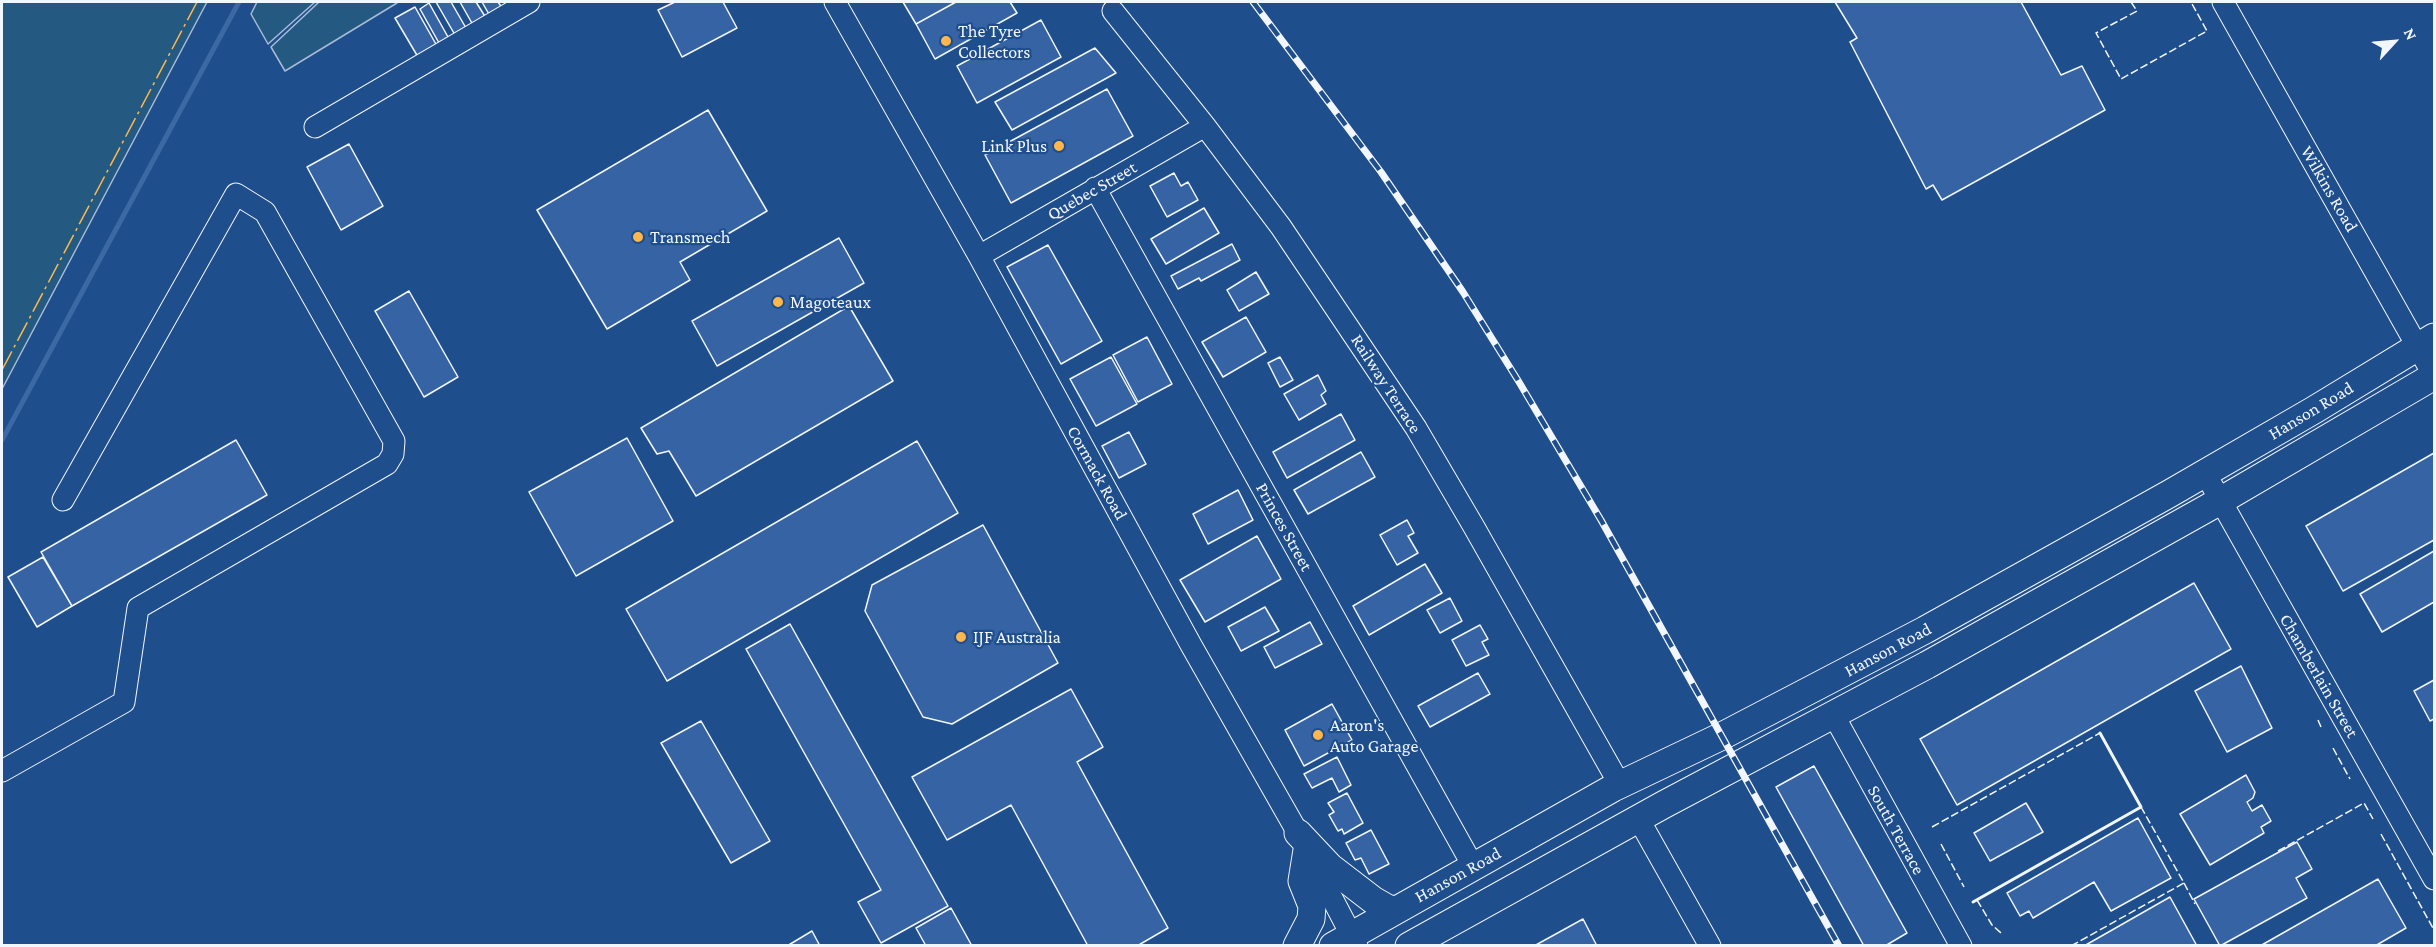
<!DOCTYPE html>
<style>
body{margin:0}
#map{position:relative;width:2436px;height:947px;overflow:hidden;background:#1f4e8c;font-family:"Crimson Pro",serif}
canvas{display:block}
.frame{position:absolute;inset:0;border:3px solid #f2f6ff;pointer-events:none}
.north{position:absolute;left:2364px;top:12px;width:60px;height:60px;-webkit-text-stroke:4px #1f4e8c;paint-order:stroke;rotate:64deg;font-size:16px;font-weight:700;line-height:24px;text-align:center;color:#f2f6ff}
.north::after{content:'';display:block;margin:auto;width:21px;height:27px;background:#f2f6ff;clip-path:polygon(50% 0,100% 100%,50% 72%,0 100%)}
</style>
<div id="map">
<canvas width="2436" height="947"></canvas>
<div class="frame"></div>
<div class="north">N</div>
</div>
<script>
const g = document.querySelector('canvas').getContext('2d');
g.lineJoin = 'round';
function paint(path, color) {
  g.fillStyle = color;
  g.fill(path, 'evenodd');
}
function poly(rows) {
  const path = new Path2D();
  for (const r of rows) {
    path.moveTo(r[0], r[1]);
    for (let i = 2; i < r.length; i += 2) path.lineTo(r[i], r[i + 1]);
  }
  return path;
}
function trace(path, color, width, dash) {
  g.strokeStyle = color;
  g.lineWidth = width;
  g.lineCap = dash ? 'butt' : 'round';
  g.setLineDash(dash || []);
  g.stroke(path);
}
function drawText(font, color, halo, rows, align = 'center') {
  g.font = font + ' "Crimson Pro",serif';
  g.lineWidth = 4.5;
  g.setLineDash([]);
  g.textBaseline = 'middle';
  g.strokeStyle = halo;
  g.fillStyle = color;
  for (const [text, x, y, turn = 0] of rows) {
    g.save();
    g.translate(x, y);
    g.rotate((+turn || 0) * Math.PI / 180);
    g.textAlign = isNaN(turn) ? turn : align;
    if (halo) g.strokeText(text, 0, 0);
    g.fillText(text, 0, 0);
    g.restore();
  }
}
const green = poly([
 [2,2,207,2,2,389,2,2],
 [257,2,315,2,268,44,251,14,257,2],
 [319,2,395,2,397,3,285,71,271,47,319,2]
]);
paint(green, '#245a82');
trace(green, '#a8bbd7', 1.5);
trace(poly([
 [2,440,239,2]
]), '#3b69a3', 5);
const building = poly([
 [436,2,451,2,466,28,455,35,436,2],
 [460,2,476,2,486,18,473,25,460,2],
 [482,2,498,2,503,9,490,16,482,2],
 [675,2,723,2,737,28,682,57,658,10,675,2],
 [903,2,956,2,916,24,903,2],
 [956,2,1010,2,1017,13,935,59,916,24,956,2],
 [1835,2,2021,2,2061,75,2082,66,2105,110,1942,200,1933,185,1926,189,1850,42,1857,38,1835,2],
 [429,3,448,37,439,43,420,9,429,3],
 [415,7,437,46,418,57,395,18,415,7],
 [1041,20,1061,57,977,103,957,66,1041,20],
 [1095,48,1116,73,1012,130,995,102,1095,48],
 [1107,89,1133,136,1011,203,985,155,1107,89],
 [708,110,767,211,680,262,690,280,607,329,537,210,708,110],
 [349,144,383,206,341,230,307,167,349,144],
 [1174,173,1181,186,1188,182,1198,200,1167,217,1150,186,1174,173],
 [1204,208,1219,233,1166,264,1151,239,1204,208],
 [839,238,864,283,717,366,692,321,839,238],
 [1232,244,1240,260,1201,281,1199,278,1178,289,1171,276,1232,244],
 [1048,245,1102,341,1061,364,1007,267,1048,245],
 [1256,272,1269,294,1239,311,1227,290,1256,272],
 [409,291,458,377,424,397,375,311,409,291],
 [849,306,893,381,696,496,669,451,657,454,641,428,849,306],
 [1246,317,1266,352,1223,377,1202,342,1246,317],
 [1147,337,1172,384,1138,402,1113,355,1147,337],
 [1111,357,1137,404,1096,426,1070,379,1111,357],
 [1280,357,1293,380,1280,387,1268,363,1280,357],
 [1318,375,1326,391,1321,395,1326,404,1299,420,1284,394,1318,375],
 [1341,414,1355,440,1287,478,1273,452,1341,414],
 [1129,432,1146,464,1119,478,1102,446,1129,432],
 [627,438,673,521,576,576,529,492,627,438],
 [236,440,267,495,72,606,41,552,236,440],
 [917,441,958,513,667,681,626,609,917,441],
 [1361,452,1375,477,1308,514,1294,490,1361,452],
 [2434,453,2434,540,2343,591,2306,526,2434,453],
 [1238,490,1253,520,1208,544,1193,514,1238,490],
 [1407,520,1414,533,1408,536,1418,553,1397,565,1380,535,1407,520],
 [983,525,1058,663,952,724,923,717,865,611,872,585,983,525],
 [1257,536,1281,579,1205,622,1180,580,1257,536],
 [2434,551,2434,602,2382,632,2360,594,2434,551],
 [43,557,72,606,37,627,8,577,43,557],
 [1425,564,1442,593,1369,635,1353,606,1425,564],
 [2194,583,2231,649,1957,805,1920,739,2194,583],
 [1450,598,1462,621,1440,633,1427,610,1450,598],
 [1265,607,1279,631,1241,651,1228,627,1265,607],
 [1310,622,1322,644,1275,668,1264,647,1310,622],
 [790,624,948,906,881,943,858,902,881,890,746,649,790,624],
 [1480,625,1488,639,1482,642,1489,655,1466,666,1452,640,1480,625],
 [2241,666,2272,728,2227,752,2195,691,2241,666],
 [1478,673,1490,694,1430,727,1418,706,1478,673],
 [2434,680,2434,719,2430,721,2414,691,2434,680],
 [1071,689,1103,747,1077,762,1168,928,1137,946,1088,946,1011,805,947,840,912,777,1071,689],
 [1332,704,1352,740,1304,766,1285,730,1332,704],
 [701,721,770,841,731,863,661,743,701,721],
 [1337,757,1351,785,1339,792,1332,778,1312,788,1304,774,1337,757],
 [1814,766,1907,933,1885,946,1864,946,1776,787,1814,766],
 [2246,775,2255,792,2253,798,2247,802,2252,811,2262,805,2271,821,2261,827,2264,833,2210,865,2180,814,2246,775],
 [1347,793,1363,823,1344,834,1342,829,1338,831,1329,815,1334,812,1328,803,1347,793],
 [2026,803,2043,832,1990,861,1974,833,2026,803],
 [2138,818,2171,878,2111,911,2094,882,2033,918,2029,911,2020,916,2007,893,2138,818],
 [1371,830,1389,864,1369,874,1361,858,1355,860,1346,843,1371,830],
 [2297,842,2312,869,2296,878,2307,898,2220,946,2194,899,2297,842],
 [2378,879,2406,928,2375,946,2260,946,2378,879],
 [2170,897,2197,946,2084,946,2170,897],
 [951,908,972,946,926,946,916,928,951,908],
 [1583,919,1597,946,1534,946,1583,919],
 [812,931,820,946,787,946,812,931]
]);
paint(building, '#3563a3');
trace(building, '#f2f6ff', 1.5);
const minor = poly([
 [835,2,979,256,1191,645,1298,833,1357,946],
 [2223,2,2434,376],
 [1113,11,1205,126,1281,227,1416,428,1474,527,1620,785],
 [315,127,529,2],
 [1095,188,1473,866],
 [979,256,1205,126],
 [2205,473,2434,879],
 [1833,714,1961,946],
 [2,771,124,702,138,608,387,464,393,454,394,441,265,212,236,194,63,500],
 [1638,818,1710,946]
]);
const major = poly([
 [1298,833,1330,867,1373,900,1387,908,1395,910],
 [1297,946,1311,919,1312,906,1302,881,1307,850],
 [1333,946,1613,788,1722,736,1925,630,2169,494,2314,410,2434,337],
 [1409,946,1663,805,1927,665,2220,501,2434,376]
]);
trace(minor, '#f2f6ff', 23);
trace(major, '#f2f6ff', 29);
trace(minor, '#1f4e8c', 21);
trace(major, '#1f4e8c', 27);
const rail = poly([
 [1253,2,1381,172,1463,292,1519,382,1601,520,1839,946]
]);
trace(rail, '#f2f6ff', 7);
trace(rail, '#1f4e8c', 4.5, [14]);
trace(poly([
 [2131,2,2137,11,2096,33,2121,79,2207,31,2191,2],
 [2318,720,2321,727],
 [2333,748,2350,779],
 [1932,827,2100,733],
 [2381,834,2434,930],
 [1941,844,1964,887],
 [2278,851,2364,803,2373,819],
 [2184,883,2195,904],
 [1977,900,1992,925,2001,933],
 [2071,946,2184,883,2141,807]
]), '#f2f6ff', 1.5, [8, 3]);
trace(poly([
 [1973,902,2141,807,2100,733]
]), '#f2f6ff', 3);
trace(poly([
 [2,370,197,2]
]), '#ffb74d', 1.5, [21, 4.5, 3, 4.5]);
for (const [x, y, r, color] of [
 [946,41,6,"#ffb74d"],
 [1059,146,6,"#ffb74d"],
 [638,237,6,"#ffb74d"],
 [778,302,6,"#ffb74d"],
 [961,637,6,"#ffb74d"],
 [1318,735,6,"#ffb74d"]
]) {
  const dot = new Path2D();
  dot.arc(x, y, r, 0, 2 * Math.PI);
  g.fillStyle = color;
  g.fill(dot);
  trace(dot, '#1f4e8c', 2);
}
drawText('18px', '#f2f6ff', '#1f4e8c', [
 ["The Tyre",958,31],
 ["Collectors",958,52],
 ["Link Plus",1047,146,"right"],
 ["Transmech",650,237],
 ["Magoteaux",790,302],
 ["IJF Australia",973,637],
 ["Aaron's",1330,725],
 ["Auto Garage",1330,746]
], 'left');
drawText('18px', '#f2f6ff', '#1f4e8c', [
 ["Wilkins Road",2329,189,60],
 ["Quebec Street",1092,191,-30],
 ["Railway Terrace",1386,384,57],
 ["Hanson Road",2311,411,-31],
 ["Cormack Road",1097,473,61],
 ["Princes Street",1284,527,61],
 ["Hanson Road",1888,650,-28],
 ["Chamberlain Street",2319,676,60],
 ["South Terrace",1896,830,61],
 ["Hanson Road",1458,875,-29]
]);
</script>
